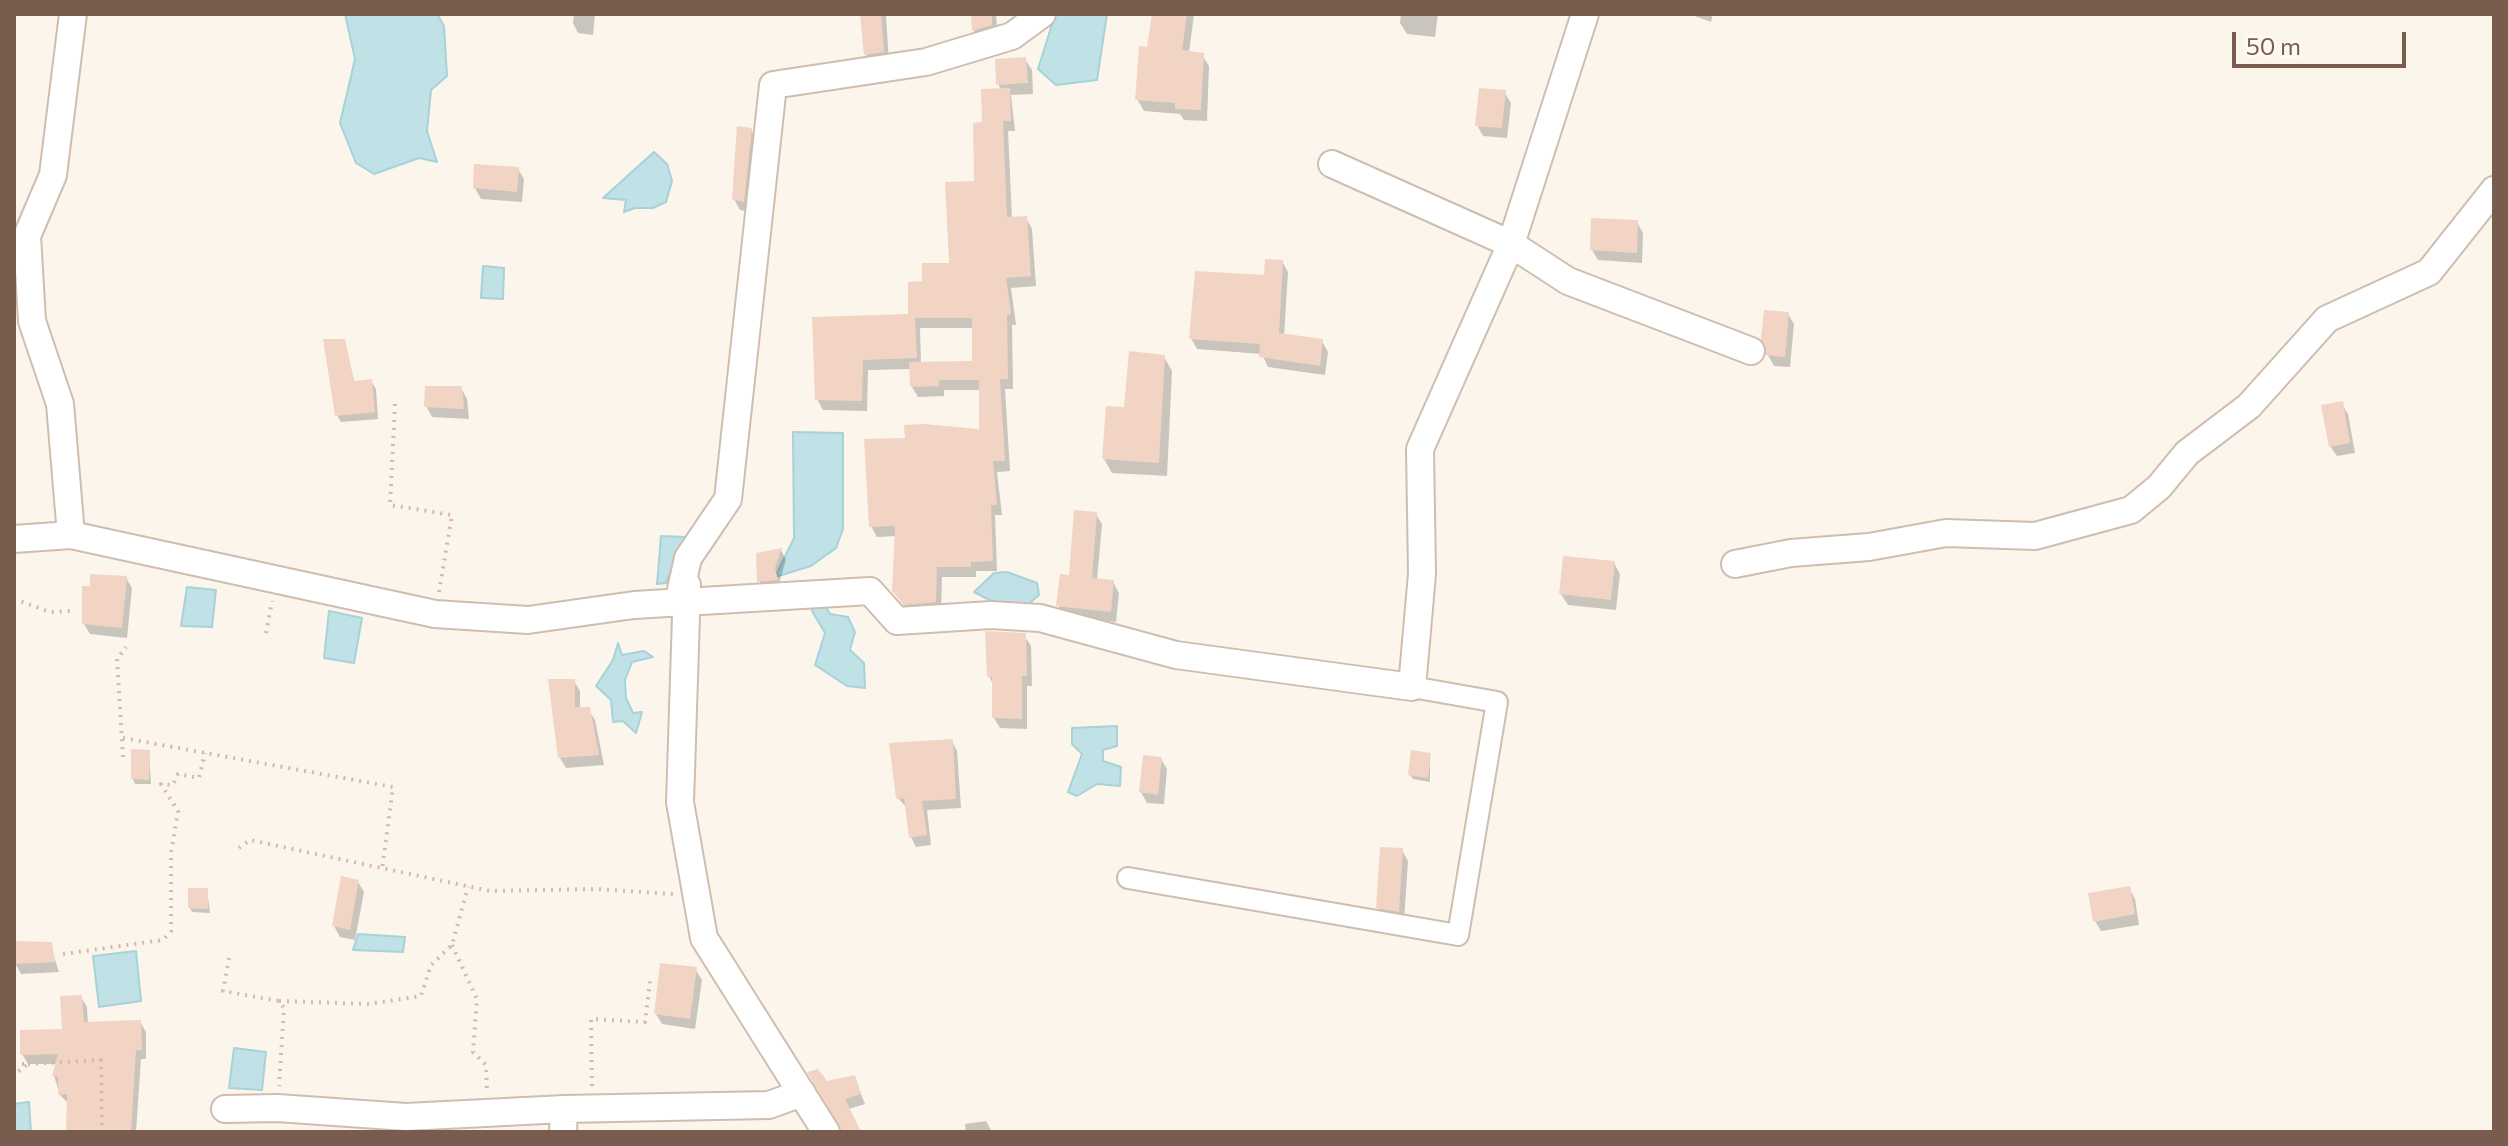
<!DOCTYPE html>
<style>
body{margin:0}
#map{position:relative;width:2508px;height:1146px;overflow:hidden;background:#fcf5ec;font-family:Commissioner,sans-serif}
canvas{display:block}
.frame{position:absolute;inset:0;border:16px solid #785c4e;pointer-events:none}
.scale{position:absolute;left:2232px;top:32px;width:174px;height:36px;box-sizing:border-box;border:4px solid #785c4e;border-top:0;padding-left:10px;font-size:24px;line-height:28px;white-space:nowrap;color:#785c4e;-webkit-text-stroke:6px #fff9f3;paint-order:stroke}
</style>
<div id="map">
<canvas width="2508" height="1146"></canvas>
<div class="frame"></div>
<div class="scale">50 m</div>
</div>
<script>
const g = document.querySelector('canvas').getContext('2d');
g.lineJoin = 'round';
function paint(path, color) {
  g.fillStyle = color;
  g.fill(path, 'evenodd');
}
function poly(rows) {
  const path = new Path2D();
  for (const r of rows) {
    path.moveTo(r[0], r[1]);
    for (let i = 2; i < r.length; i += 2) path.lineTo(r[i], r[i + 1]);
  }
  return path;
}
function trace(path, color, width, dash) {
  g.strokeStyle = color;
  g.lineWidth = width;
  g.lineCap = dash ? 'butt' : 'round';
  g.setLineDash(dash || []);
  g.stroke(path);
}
const water = poly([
 [345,14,437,14,444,26,447,76,431,90,427,131,437,162,419,158,374,174,356,163,340,123,355,59,345,14],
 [1051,14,1107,14,1097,80,1056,85,1038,69,1054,18,1051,14],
 [654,152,667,164,672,181,666,202,653,208,635,208,624,212,626,200,603,198,654,152],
 [483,266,504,268,503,299,481,298,483,266],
 [793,432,843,433,843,529,836,548,811,566,775,577,794,538,793,432],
 [661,536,686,537,666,583,657,584,661,536],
 [1007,572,1037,583,1039,595,1025,607,1005,608,974,592,994,573,1007,572],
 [187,587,216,590,212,627,181,626,187,587],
 [813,600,822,600,830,614,848,617,855,632,850,650,864,663,865,688,847,686,815,665,825,633,812,611,813,600],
 [329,611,362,618,354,663,324,658,329,611],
 [618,643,622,655,644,651,653,657,632,662,625,680,626,698,633,713,642,712,636,733,623,721,613,722,611,700,596,686,613,660,618,643],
 [1117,726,1117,746,1103,750,1103,761,1121,767,1120,786,1097,784,1077,796,1068,792,1082,754,1072,744,1072,728,1117,726],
 [358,934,405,937,403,952,353,950,358,934],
 [136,951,141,1001,99,1007,93,956,136,951],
 [234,1048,266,1052,262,1090,229,1088,234,1048],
 [29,1102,31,1132,14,1132,14,1104,29,1102]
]);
paint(water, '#c0e2e6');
trace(water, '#a6d2d8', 2);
paint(poly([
 [574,14,595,14,593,35,578,33,573,23],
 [862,14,886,14,889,63,872,66,866,55],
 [973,14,1037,14,996,15,998,37,980,42,974,31],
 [1154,14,1194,14,1189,53,1202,55,1209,66,1207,121,1184,120,1180,114,1144,111,1137,99],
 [1401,14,1438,14,1435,37,1407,34,1400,23],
 [1689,14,1713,14,1711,22],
 [1025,59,1032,70,1033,94,1011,95,1015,131,1008,131,1012,219,1026,218,1032,229,1036,286,1011,288,1016,325,1012,325,1013,389,1005,389,1010,471,997,472,1002,515,995,515,997,571,976,571,976,577,942,577,941,613,911,614,894,591,896,536,877,537,871,526,907,440,981,431,981,390,944,390,944,396,918,397,912,387,911,369,868,370,867,411,823,410,817,399,911,316,924,283,951,265,976,183,984,124,1001,90,998,84],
 [920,328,974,328,974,363,921,364],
 [1504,92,1511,103,1507,138,1483,136,1477,125],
 [751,130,757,140,749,212,740,210,734,199],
 [518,169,524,179,522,202,481,199,475,188],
 [1637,222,1643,233,1642,263,1598,260,1592,250],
 [1282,261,1288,272,1284,336,1322,341,1328,352,1325,375,1268,367,1262,354,1197,349,1191,338],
 [1788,314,1794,324,1790,367,1774,366,1768,355],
 [343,341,355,383,371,381,376,389,378,419,341,422,337,415],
 [1164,357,1172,371,1167,476,1112,473,1104,459],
 [461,388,467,399,469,419,432,417,426,406],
 [2341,403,2348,414,2355,453,2337,456,2330,446],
 [1095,513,1102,524,1097,580,1113,582,1119,593,1116,622,1064,616,1058,605],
 [781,550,786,560,780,580,782,591,765,592,759,581],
 [1614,563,1620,574,1616,610,1568,605,1561,594],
 [126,578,132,588,127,638,90,634,84,624,92,588],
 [1024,635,1031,646,1032,686,1027,686,1027,729,1000,728,994,718,994,686,989,676],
 [574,681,580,691,580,709,588,709,595,720,604,765,566,768,560,758],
 [952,741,957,751,961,808,927,810,931,845,916,847,911,837,907,808,898,798],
 [149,752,151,784,135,784,133,779],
 [1430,755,1430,782,1413,779,1410,775],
 [1161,759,1167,769,1164,804,1147,803,1141,792],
 [1402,850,1408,861,1404,921,1384,918,1378,907],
 [358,882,364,892,355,940,340,937,334,926],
 [2129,888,2135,899,2139,925,2101,931,2095,921],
 [207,890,210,913,192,912,190,908],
 [50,944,59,972,21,974,15,963],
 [695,969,702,980,695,1029,662,1024,656,1014],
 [81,997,87,1007,88,1024,140,1022,146,1032,146,1059,141,1059,136,1132,68,1132,69,1104,60,1095,54,1076,57,1064,28,1064,22,1054,64,1031],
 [854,1077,865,1104,849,1109,860,1132,844,1132,820,1084],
 [986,1121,992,1132,966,1132,965,1124]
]), '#0003');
paint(poly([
 [860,14,881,14,884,52,864,55],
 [971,14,992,14,992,25,972,31],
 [1152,14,1187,14,1182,50,1204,53,1201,110,1175,109,1175,103,1135,100,1139,46,1147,47],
 [1026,57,1028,83,996,85,995,59],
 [1010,88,1011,121,1003,121,1007,217,1027,216,1031,276,1006,278,1011,314,1007,315,1008,379,1000,379,1005,461,993,461,997,505,991,505,993,561,971,562,971,567,937,567,936,602,904,605,892,591,895,526,869,527,864,439,905,438,904,425,923,424,979,429,979,380,939,380,939,386,910,387,909,362,972,361,972,318,915,318,917,358,863,360,862,401,815,400,812,317,908,314,908,282,922,281,922,263,949,263,945,182,974,181,973,123,982,122,981,89],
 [1479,88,1506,90,1502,128,1475,126],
 [737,126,752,128,744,202,732,199],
 [474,164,519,167,517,192,473,188],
 [1591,218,1638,220,1637,253,1590,250],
 [1265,259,1283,260,1279,333,1323,339,1320,366,1259,357,1260,344,1189,339,1195,271,1264,275],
 [1764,310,1789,312,1785,357,1766,355,1761,339],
 [323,339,345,339,354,381,372,379,375,412,335,416],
 [1129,351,1165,355,1159,463,1102,459,1106,406,1124,407],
 [425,386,462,386,464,409,424,407],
 [2343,401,2350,443,2329,447,2321,405],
 [1074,510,1097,512,1092,578,1114,580,1111,612,1056,606,1060,574,1069,575],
 [782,548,775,568,778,580,757,582,756,553],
 [1563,556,1615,561,1611,600,1559,594],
 [90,574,127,576,122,628,82,624,82,586,90,586],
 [985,631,1026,633,1027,676,1022,676,1022,719,992,718,992,677,987,677],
 [548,679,575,679,575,707,590,707,599,755,558,758],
 [953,739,956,799,922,801,927,835,909,838,904,798,896,799,889,743],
 [131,749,150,750,149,780,131,779],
 [1411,750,1431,753,1428,778,1408,775],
 [1143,755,1162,757,1158,795,1139,792],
 [1380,847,1403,848,1399,912,1376,908],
 [341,876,359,880,350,930,332,926],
 [2130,886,2135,914,2093,922,2088,893],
 [188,888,208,888,208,909,188,908],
 [15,941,52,942,55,962,14,964],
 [660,963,697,967,690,1019,654,1014],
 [82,995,84,1022,141,1020,142,1050,136,1050,131,1132,66,1132,67,1094,58,1095,58,1077,52,1076,58,1054,20,1055,20,1030,62,1029,60,996],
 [818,1069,827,1081,855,1075,861,1094,845,1099,861,1132,842,1132,807,1072]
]), '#f1d4c4');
const pedestrian = poly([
 [1128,878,1458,935,1497,702,1412,687]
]);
const minor = poly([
 [1332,164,1511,244,1568,281,1751,351],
 [71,535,435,614,528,620,634,605,870,591,897,621,991,615,1040,618,1176,655,1412,687,1422,574,1420,449,1511,244,1585,14],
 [14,539,71,535,60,404,32,321,27,236,53,175,73,14],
 [1735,564,1791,553,1869,547,1946,533,2035,536,2131,510,2159,487,2187,453,2249,406,2327,319,2429,272,2494,190],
 [687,585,680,802,704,938,826,1132],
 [678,603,688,558,728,499,773,85,926,62,1012,36,1042,14],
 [225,1109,277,1108,406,1117,564,1109],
 [563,1132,564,1109,769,1105,802,1093]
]);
trace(pedestrian, '#cfbdb0', 24);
trace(minor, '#cfbdb0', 30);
trace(poly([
 [395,404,390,505,452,515,439,592],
 [14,599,50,612,70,611],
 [266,633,272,601],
 [123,738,393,787,382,870],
 [123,757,117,659,126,647],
 [239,848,250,840,490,891,596,889,673,894],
 [452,945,477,999,473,1052,486,1065,487,1091],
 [63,954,163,940,171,931,171,853,178,811,161,784,173,785,178,774,199,778,205,753],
 [229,958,223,991,279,1001,284,1008,279,1086],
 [279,1001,369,1004,421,996,431,965,452,945,468,887],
 [14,1064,28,1064,14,1075],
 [28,1064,101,1060,102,1132],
 [592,1086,591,1019,645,1022,650,981]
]), '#d7b8a6', 4, [2, 6]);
trace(pedestrian, '#fff', 20);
trace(minor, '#fff', 26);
</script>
